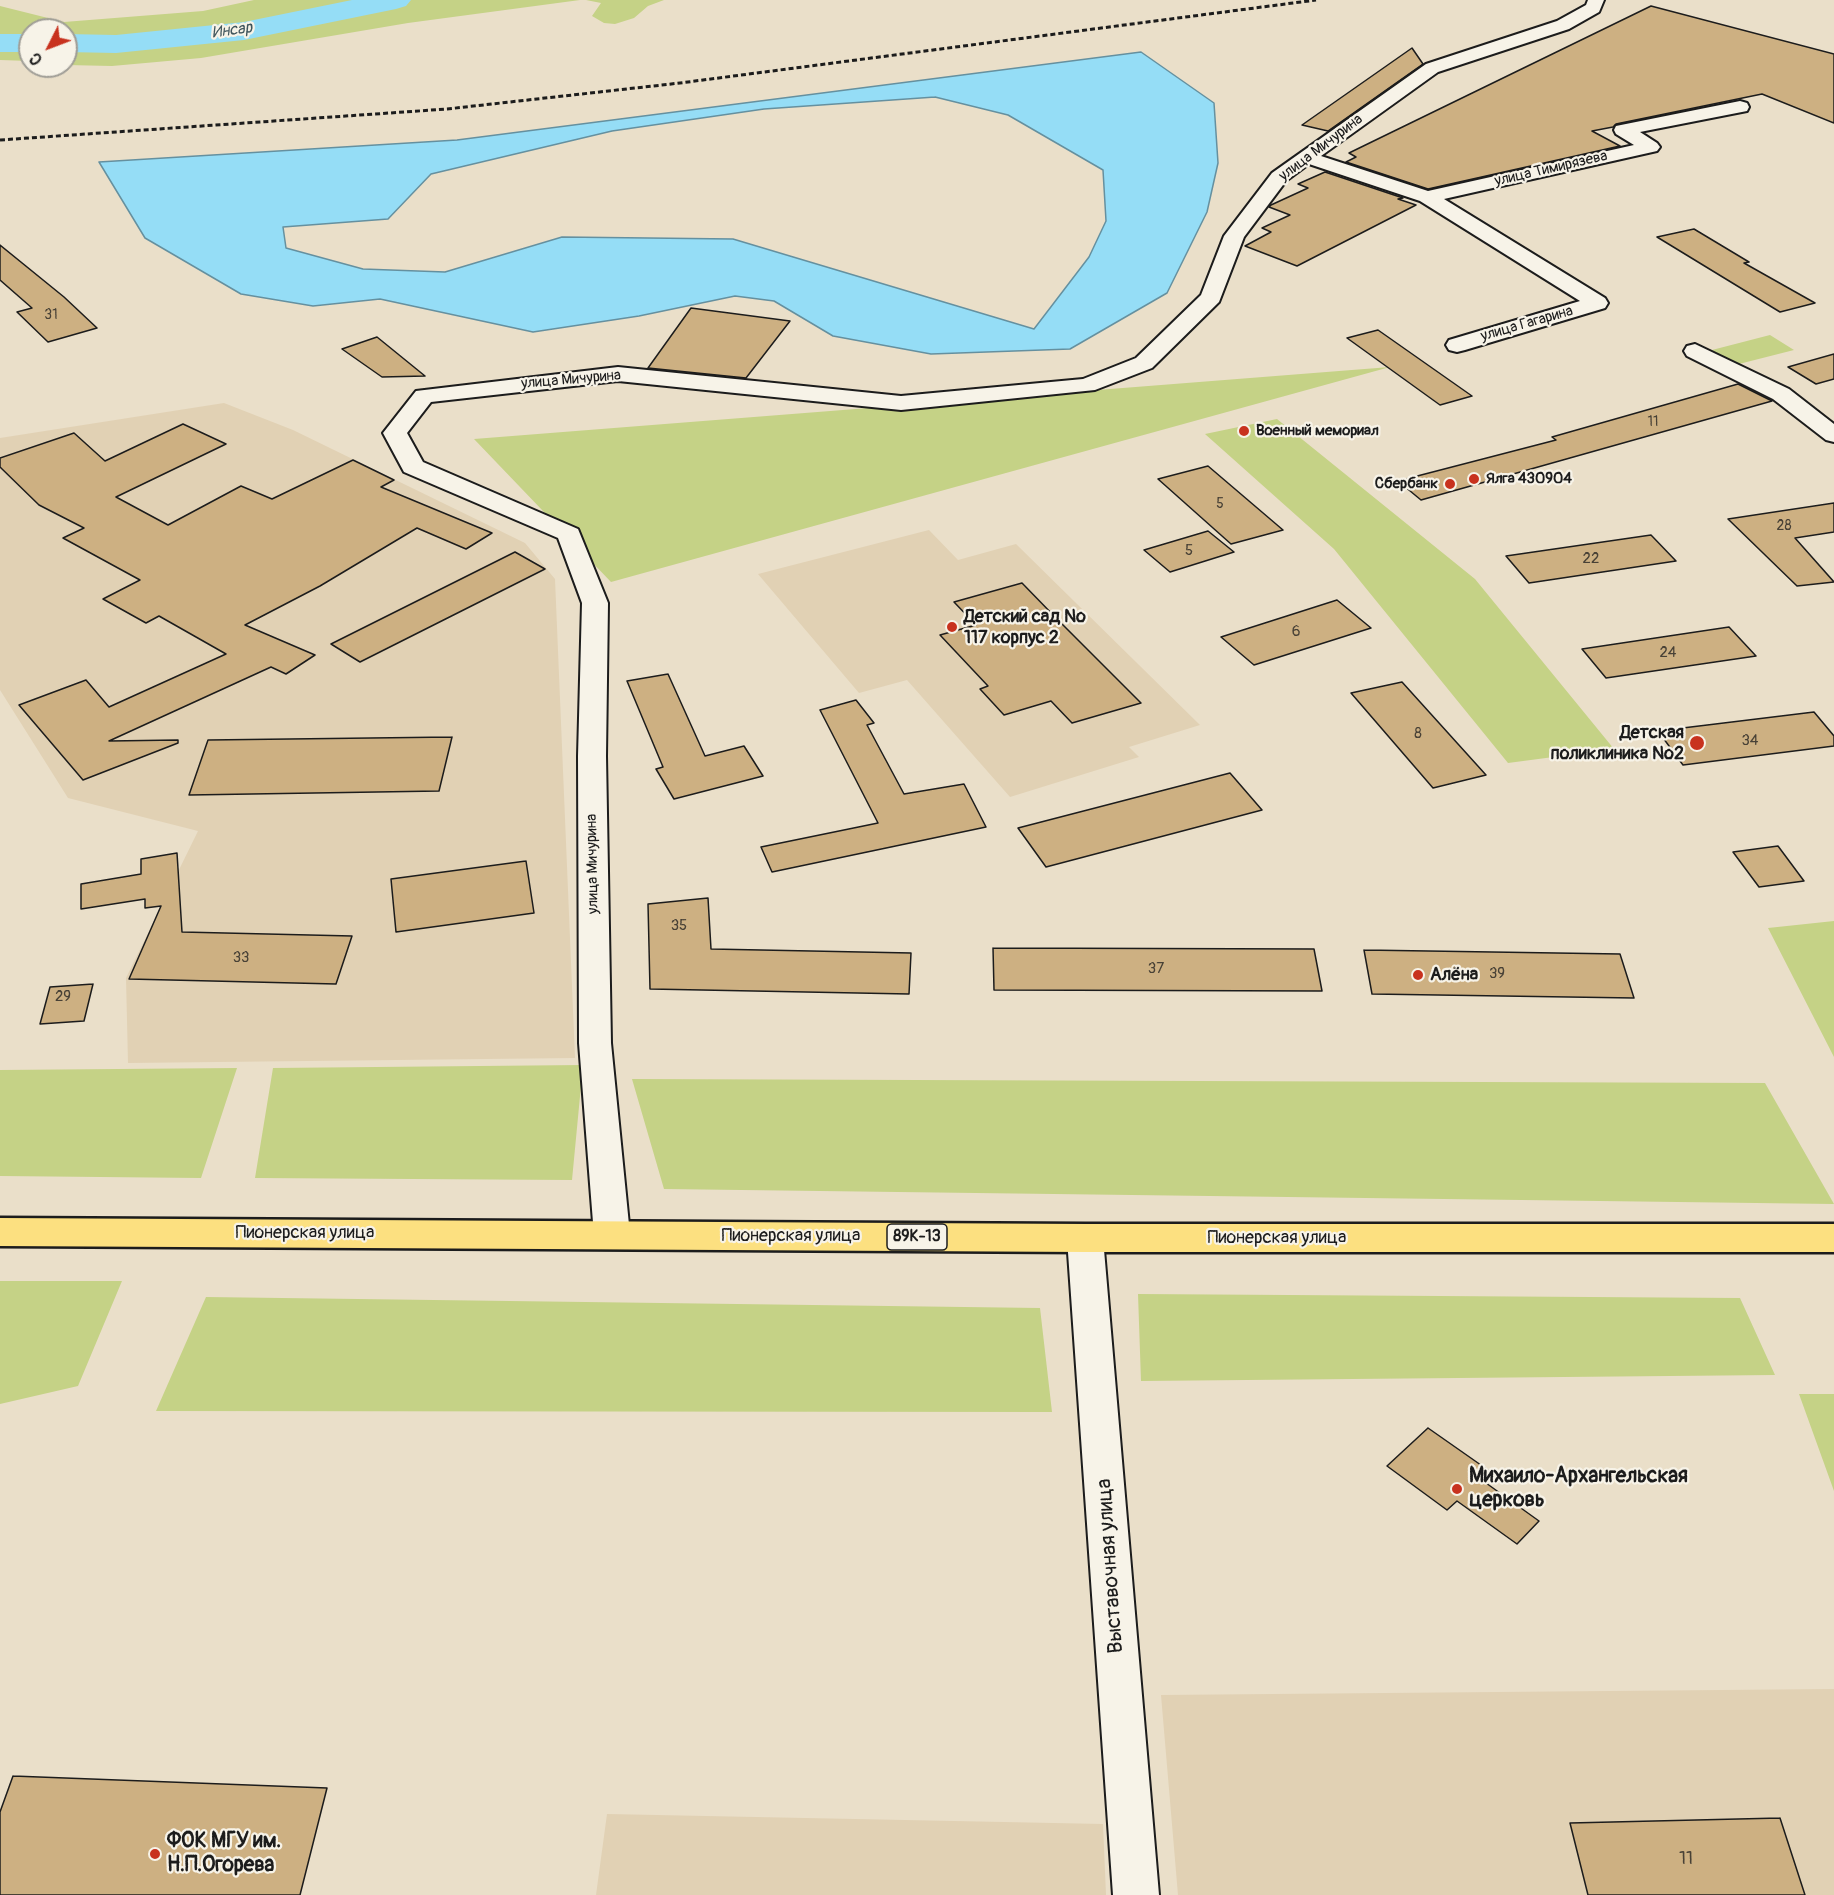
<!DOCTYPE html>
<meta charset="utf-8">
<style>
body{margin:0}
#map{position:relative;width:1834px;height:1895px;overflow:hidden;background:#eadfc9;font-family:Pangolin,sans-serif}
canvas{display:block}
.north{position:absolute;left:18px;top:18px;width:60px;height:60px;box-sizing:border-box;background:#f7f3e8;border:2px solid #9f9d96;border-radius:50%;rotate:228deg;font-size:16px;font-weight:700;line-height:24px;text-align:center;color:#1c1c1c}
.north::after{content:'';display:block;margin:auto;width:21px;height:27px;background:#c8321e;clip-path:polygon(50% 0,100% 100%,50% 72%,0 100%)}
</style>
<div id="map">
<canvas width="1834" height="1895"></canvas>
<div class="north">С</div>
</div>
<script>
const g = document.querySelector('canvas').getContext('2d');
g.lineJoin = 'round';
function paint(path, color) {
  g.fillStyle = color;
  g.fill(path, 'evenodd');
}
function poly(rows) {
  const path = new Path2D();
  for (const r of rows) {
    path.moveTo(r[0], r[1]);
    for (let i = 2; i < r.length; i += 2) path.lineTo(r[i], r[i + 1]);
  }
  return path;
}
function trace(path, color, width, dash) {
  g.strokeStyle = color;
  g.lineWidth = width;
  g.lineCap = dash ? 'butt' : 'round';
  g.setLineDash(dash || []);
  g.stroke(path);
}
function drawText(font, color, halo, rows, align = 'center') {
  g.font = font + ' Pangolin,sans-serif';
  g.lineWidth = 4.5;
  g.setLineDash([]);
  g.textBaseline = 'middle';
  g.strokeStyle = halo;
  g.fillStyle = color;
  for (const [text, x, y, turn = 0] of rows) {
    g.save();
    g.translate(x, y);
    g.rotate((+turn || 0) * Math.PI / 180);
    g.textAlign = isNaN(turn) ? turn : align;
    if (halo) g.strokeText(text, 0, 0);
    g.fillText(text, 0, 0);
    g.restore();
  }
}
paint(poly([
 [224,403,293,430,525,543,555,579,575,1058,128,1063,126,978,198,831,68,798,0,690,0,438],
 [929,530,958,560,1016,544,1200,725,1129,747,1139,757,1010,797,907,680,859,693,758,574],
 [1834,1689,1834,1895,1178,1895,1161,1695],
 [607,1814,1103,1824,1106,1895,596,1895]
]), '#e1d1b4');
paint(poly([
 [254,0,580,0,408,23,201,58,112,66,66,65,66,30,30,30,30,61,0,60,0,6,64,22,203,11],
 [586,0,664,0,648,6,634,18,615,24,604,23,592,16,601,3],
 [1770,335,1794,350,1735,365,1712,350],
 [1390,367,611,582,474,439],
 [1277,419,1475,579,1614,749,1508,763,1334,549,1205,434],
 [1834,921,1834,1057,1768,928],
 [583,1065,572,1180,255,1178,273,1068],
 [237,1068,201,1178,0,1176,0,1070],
 [632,1079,1765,1083,1834,1204,664,1189],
 [0,1281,122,1281,78,1386,0,1404],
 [1138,1294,1740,1298,1775,1375,1141,1381],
 [206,1297,1040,1308,1052,1412,156,1411],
 [1799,1394,1834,1394,1834,1491]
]), '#c5d286');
const water = poly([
 [1141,52,1214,103,1218,163,1207,212,1167,293,1070,349,931,354,833,336,774,301,735,296,639,316,533,332,380,299,313,306,241,294,145,238,99,162,457,140,1141,52],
 [935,97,1008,115,1103,170,1106,221,1089,257,1034,329,733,239,562,237,445,272,363,269,286,248,283,227,388,219,431,174,612,131,764,109,935,97]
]);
paint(water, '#95ddf6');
trace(water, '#65909f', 1.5);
paint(poly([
 [352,0,411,0,406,6,396,9,244,40,116,53,66,52,66,34,116,35,244,22,352,0],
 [0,34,30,34,30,52,0,52,0,34]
]), '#95ddf6');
const building = poly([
 [1651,6,1834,54,1834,123,1762,94,1616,124,1613,127,1592,131,1620,146,1428,189,1346,162,1356,157,1349,153,1651,6],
 [1412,48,1423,64,1328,131,1302,125,1412,48],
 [1325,172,1403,198,1398,199,1416,205,1297,266,1245,246,1271,232,1262,228,1290,215,1269,207,1271,205,1308,188,1298,184,1325,172],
 [1694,229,1749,262,1744,263,1815,303,1780,312,1657,237,1694,229],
 [0,245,64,297,97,328,48,342,17,312,32,308,0,280,0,245],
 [691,308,790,321,746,378,648,368,691,308],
 [1378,330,1472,396,1440,405,1347,338,1378,330],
 [377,337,425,376,382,377,342,349,377,337],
 [1834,354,1834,379,1816,384,1788,367,1834,354],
 [1738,384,1772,401,1421,500,1398,481,1556,440,1552,437,1738,384],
 [183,424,226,444,116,497,168,525,241,486,272,499,353,460,394,480,381,487,492,533,466,549,417,528,320,586,245,625,315,655,286,674,271,667,109,741,178,740,178,743,83,780,19,705,86,680,109,707,226,654,159,616,146,623,103,599,140,580,63,538,84,528,39,505,0,467,0,458,74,433,105,461,183,424],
 [1208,466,1283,530,1231,544,1158,479,1208,466],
 [1834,503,1834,532,1795,538,1834,582,1797,586,1728,519,1834,503],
 [1208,531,1234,552,1170,572,1144,550,1208,531],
 [1651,535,1676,561,1529,583,1506,556,1651,535],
 [515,552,545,569,360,662,331,644,515,552],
 [1022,583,1057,619,1141,703,1072,723,1051,701,1004,715,980,689,988,686,940,635,976,625,954,602,1022,583],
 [1337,600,1371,628,1254,665,1221,637,1337,600],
 [1729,627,1756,656,1606,678,1582,649,1729,627],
 [668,674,705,756,744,746,763,776,674,799,656,769,663,767,627,681,668,674],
 [1402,682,1486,775,1433,788,1351,693,1402,682],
 [856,700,874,723,867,725,904,794,964,784,986,827,772,872,761,847,878,823,820,710,856,700],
 [1814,712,1834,736,1834,746,1683,765,1658,731,1814,712],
 [452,737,439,791,189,795,208,740,452,737],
 [1230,773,1262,810,1046,867,1018,828,1230,773],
 [1778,846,1804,881,1759,887,1733,852,1778,846],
 [177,853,182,932,352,936,336,984,129,979,161,906,145,908,145,899,81,909,81,884,141,874,141,859,177,853],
 [526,861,534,913,396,932,391,879,526,861],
 [708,898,711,949,911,953,909,994,650,989,648,904,708,898],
 [993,948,1314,949,1322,991,994,990,993,948],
 [1364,950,1620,954,1634,998,1372,994,1364,950],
 [93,984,84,1021,40,1024,50,987,93,984],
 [1428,1428,1488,1470,1479,1478,1539,1521,1517,1544,1457,1501,1447,1510,1387,1466,1428,1428],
 [13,1776,327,1788,300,1895,0,1895,0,1812,13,1776],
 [1780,1818,1805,1895,1588,1895,1570,1823,1780,1818]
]);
paint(building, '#cdb082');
trace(building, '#1c1c1c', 1.5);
const minor = poly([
 [1588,0,1604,0,1599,12,1569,29,1438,72,1321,156,1428,191,1634,145,1616,134,1614,130,1616,126,1740,101,1747,103,1749,107,1747,111,1640,132,1657,143,1660,147,1657,151,1444,199,1605,298,1608,303,1605,308,1465,350,1457,352,1449,350,1446,345,1449,340,1580,301,1420,201,1309,164,1286,181,1244,237,1219,302,1152,368,1095,390,901,410,618,381,431,402,407,433,423,462,578,529,608,603,606,756,611,1043,630,1235,625,1245,612,1248,599,1245,594,1235,579,1043,578,756,582,603,558,538,404,472,383,433,416,391,618,367,901,396,1083,379,1136,358,1201,295,1224,236,1272,173,1426,64,1557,21,1586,5,1588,0],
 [1695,344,1789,389,1834,424,1834,442,1826,440,1773,399,1687,356,1684,351,1687,346,1695,344],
 [1085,1225,1098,1228,1103,1238,1159,1895,1113,1895,1067,1238,1072,1228,1085,1225]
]);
const primary = poly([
 [0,1218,1085,1224,1834,1224,1834,1252,1085,1252,0,1246,0,1218]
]);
trace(minor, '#1c1c1c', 4);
trace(primary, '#1c1c1c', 5);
paint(minor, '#f7f3e8');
paint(primary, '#fce080');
trace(poly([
 [0,140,447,109,680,83,1316,0]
]), '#1c1c1c', 3, [5, 3]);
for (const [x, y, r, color] of [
 [1244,431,6,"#c8321e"],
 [1474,479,6,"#c8321e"],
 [1450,484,6,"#c8321e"],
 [952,627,6,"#c8321e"],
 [1697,743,8,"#c8321e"],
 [1418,975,6,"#c8321e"],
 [1457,1489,6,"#c8321e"],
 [155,1854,6,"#c8321e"]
]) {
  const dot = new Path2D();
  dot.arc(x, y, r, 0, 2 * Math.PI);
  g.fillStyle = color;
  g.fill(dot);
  trace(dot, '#f7f3e8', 2);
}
drawText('14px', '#484136', null, [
 ["31",51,315],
 ["11",1653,422],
 ["5",1220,504],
 ["28",1784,526]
]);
drawText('15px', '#1c1c1c', '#f7f3e8', [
 ["улица Мичурина",1321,148,-37],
 ["улица Тимирязева",1551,169,-13],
 ["улица Гагарина",1527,324,-16],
 ["улица Мичурина",571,380,-5],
 ["улица Мичурина",593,864,-91]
]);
drawText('bold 15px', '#1c1c1c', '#f7f3e8', [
 ["Военный мемориал",1256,431],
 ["Ялга 430904",1486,479],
 ["Сбербанк",1438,484,"right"]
], 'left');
drawText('15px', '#484136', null, [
 ["5",1189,551],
 ["22",1591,559],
 ["6",1296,632],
 ["24",1668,653],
 ["8",1418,734],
 ["34",1750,741],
 ["35",679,926],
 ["33",241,958],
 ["37",1156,969],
 ["39",1497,974],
 ["29",63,997]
]);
drawText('italic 16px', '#40565d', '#f7f3e8', [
 ["Инсар",232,31,-8]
]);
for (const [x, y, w] of [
 [917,1237,60]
]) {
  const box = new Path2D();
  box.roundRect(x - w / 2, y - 13, w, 26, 4.5);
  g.fillStyle = '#f7f3e8';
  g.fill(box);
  trace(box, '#1c1c1c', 1.5);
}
drawText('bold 16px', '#1c1c1c', null, [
 ["89К-13",917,1237]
]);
drawText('bold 18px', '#1c1c1c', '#f7f3e8', [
 ["Детский сад №",964,617],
 ["117 корпус 2",964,638],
 ["Детская",1684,733,"right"],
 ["поликлиника №2",1684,754,"right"],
 ["Алёна",1430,975]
], 'left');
drawText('18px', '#1c1c1c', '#f7f3e8', [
 ["Пионерская улица",305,1233],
 ["Пионерская улица",791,1236],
 ["Пионерская улица",1277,1238]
]);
drawText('18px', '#484136', null, [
 ["11",1686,1859]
]);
drawText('bold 21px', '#1c1c1c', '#f7f3e8', [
 ["Михаило-Архангельская",1469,1477],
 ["церковь",1469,1501],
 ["ФОК МГУ им.",167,1842],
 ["Н.П.Огорева",167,1866]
], 'left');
drawText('21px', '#1c1c1c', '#f7f3e8', [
 ["Выставочная улица",1111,1566,-94]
]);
</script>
